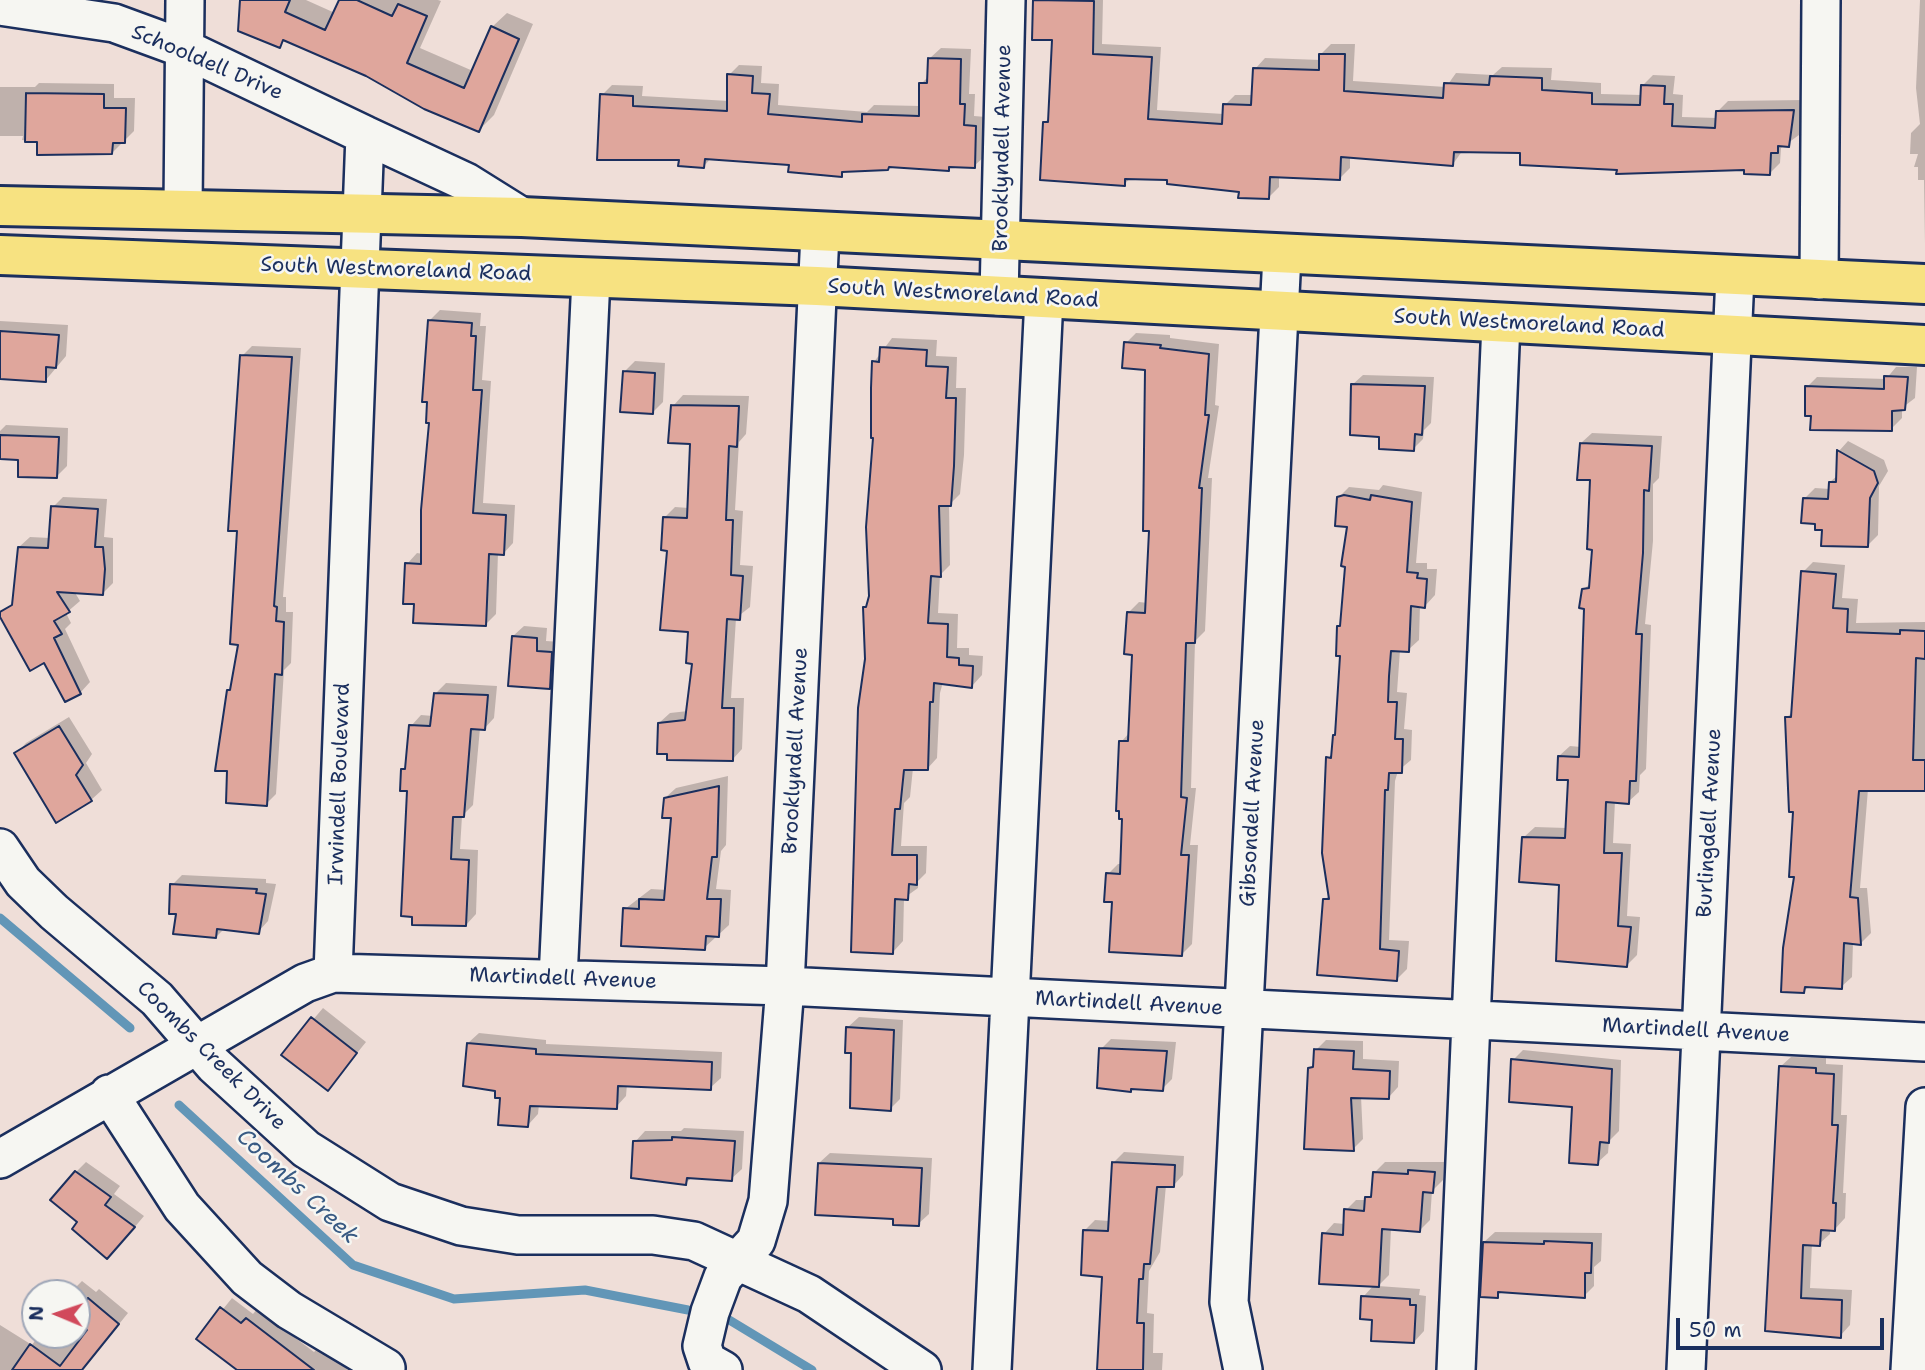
<!DOCTYPE html>
<style>
body{margin:0}
#map{position:relative;width:1925px;height:1370px;overflow:hidden;background:#efded8;font-family:"Shantell Sans",sans-serif}
canvas{display:block}
.north{position:absolute;left:21px;top:1279px;width:70px;height:70px;box-sizing:border-box;background:#f6f6f2;border:2px solid #9ea6b7;border-radius:50%;rotate:272deg;font-size:19px;font-weight:700;line-height:28px;text-align:center;color:#1b2f5e}
.north::after{content:'';display:block;margin:auto;width:24px;height:32px;background:#d1495b;clip-path:polygon(50% 0,100% 100%,50% 72%,0 100%)}
.scale{position:absolute;left:1676px;top:1318px;width:208px;height:32px;box-sizing:border-box;border:4px solid #1b2f5e;border-top:0;padding-left:9px;font-size:21px;line-height:24px;white-space:nowrap;color:#1b2f5e;-webkit-text-stroke:5px #f6f6f2;paint-order:stroke}
</style>
<div id="map">
<canvas width="1925" height="1370"></canvas>
<div class="north">N</div>
<div class="scale">50 m</div>
</div>
<script>
const g = document.querySelector('canvas').getContext('2d');
g.lineJoin = 'round';
function paint(path, color) {
  g.fillStyle = color;
  g.fill(path, 'evenodd');
}
function poly(rows) {
  const path = new Path2D();
  for (const r of rows) {
    path.moveTo(r[0], r[1]);
    for (let i = 2; i < r.length; i += 2) path.lineTo(r[i], r[i + 1]);
  }
  return path;
}
function trace(path, color, width, dash) {
  g.strokeStyle = color;
  g.lineWidth = width;
  g.lineCap = dash ? 'butt' : 'round';
  g.setLineDash(dash || []);
  g.stroke(path);
}
function drawText(font, color, halo, rows, align = 'center') {
  g.font = font + ' "Shantell Sans",sans-serif';
  g.lineWidth = 5;
  g.setLineDash([]);
  g.textBaseline = 'middle';
  g.strokeStyle = halo;
  g.fillStyle = color;
  for (const [text, x, y, turn = 0] of rows) {
    g.save();
    g.translate(x, y);
    g.rotate((+turn || 0) * Math.PI / 180);
    g.textAlign = isNaN(turn) ? turn : align;
    if (halo) g.strokeText(text, 0, 0);
    g.fillText(text, 0, 0);
    g.restore();
  }
}
paint(poly([
 [241,0,306,0,335,13,341,0,438,0,441,1,420,48,473,71,492,27,507,13,533,24,494,115,479,130,286,39,279,46],
 [1035,0,1103,0,1102,44,1161,47,1157,110,1224,114,1225,105,1235,95,1253,95,1255,69,1265,58,1321,60,1321,54,1331,44,1355,44,1353,81,1446,87,1456,73,1493,75,1502,67,1552,68,1551,80,1601,83,1601,94,1642,95,1643,85,1653,75,1675,76,1673,94,1683,95,1682,117,1717,118,1718,111,1728,101,1803,100,1799,135,1781,148,1780,163,1770,173,1746,169,1619,168,1522,151,1463,150,1453,164,1350,156,1350,168,1340,178,1279,175,1279,187,1269,197,1169,179,1131,177,1124,185,1098,184,1045,122,1050,117,1054,39,1034,38],
 [1920,0,1925,0,1925,244,1924,180,1918,180,1918,167,1914,167,1918,154,1910,154,1911,133,1920,124,1916,88],
 [941,48,971,49,969,94,975,94,974,116,986,117,985,156,974,166,951,166,948,169,890,165,847,170,841,175,791,163,712,157,704,166,680,158,602,95,612,85,643,86,642,96,729,101,729,75,739,65,762,66,761,83,779,84,778,105,867,112,874,105,921,106,921,84,929,76,930,58],
 [39,83,114,84,114,98,135,98,134,131,112,153,22,140,23,136,0,136,0,87,35,87],
 [440,310,481,313,480,326,486,326,482,380,491,381,483,503,515,505,513,543,503,554,498,553,496,614,485,625,416,603,407,564,417,553,423,554,431,422,429,321],
 [0,321,68,325,66,356,45,381,0,377],
 [1136,333,1170,335,1170,338,1219,344,1215,405,1219,406,1208,478,1212,478,1205,631,1195,641,1191,788,1196,788,1190,845,1198,845,1192,944,1182,954,1114,901,1108,874,1118,864,1122,864,1121,742,1130,732,1134,653,1129,612,1139,602,1148,603,1151,529,1147,368,1126,343],
 [892,338,937,340,936,356,957,357,956,388,966,388,964,455,960,494,949,505,950,565,940,575,938,613,958,614,957,648,969,648,969,655,983,656,982,675,972,686,943,682,940,693,937,758,927,769,913,768,910,797,904,803,901,846,927,846,926,873,918,881,918,888,904,898,903,941,893,952,865,608,869,604,875,436,874,362],
 [252,346,301,348,283,597,286,597,286,612,293,612,291,663,284,670,276,794,266,804,229,690,232,687,240,643,238,530,242,356],
 [635,361,665,363,663,402,653,412,624,372],
 [1896,367,1917,367,1915,398,1902,408,1902,418,1891,429,1812,415,1807,387,1817,377,1886,379],
 [1363,375,1434,377,1431,423,1424,430,1423,439,1413,449,1352,385],
 [683,395,749,396,746,434,739,442,735,510,743,511,740,565,753,566,750,607,736,618,731,698,744,698,742,749,732,760,659,723,670,713,688,711,694,662,690,630,668,549,665,517,675,507,689,508,691,442,673,406],
 [6,425,68,428,67,466,56,477,20,458,0,457,0,431],
 [1592,433,1662,436,1659,478,1653,484,1653,541,1645,624,1651,625,1646,769,1640,775,1639,792,1628,802,1615,801,1613,843,1631,844,1627,916,1640,917,1637,955,1627,965,1524,837,1535,827,1567,828,1570,778,1559,756,1570,746,1581,747,1586,607,1583,590,1592,582,1594,548,1592,479,1581,443],
 [1848,441,1884,460,1888,471,1879,486,1878,535,1867,546,1824,529,1816,522,1804,499,1815,488,1830,489,1830,482,1838,475,1839,451],
 [1383,485,1422,492,1416,563,1427,563,1427,569,1437,569,1435,595,1425,606,1420,605,1419,640,1408,650,1400,650,1397,692,1407,693,1404,729,1412,730,1411,760,1398,771,1395,781,1389,940,1409,941,1407,969,1396,980,1324,900,1330,895,1328,758,1333,753,1337,733,1341,654,1339,626,1342,622,1349,525,1338,498,1349,487,1379,490],
 [63,497,107,499,104,537,113,538,113,583,102,594,74,591,80,601,66,613,71,623,65,629,90,682,80,693,0,614,14,602,19,547,30,537,50,538,53,507],
 [1813,562,1845,565,1842,598,1858,599,1856,623,1925,622,1925,789,1868,789,1860,888,1867,888,1871,933,1861,943,1853,942,1852,977,1841,987,1809,986,1804,991,1787,717,1794,711,1803,572],
 [524,626,547,628,546,641,562,642,559,677,549,687,513,636],
 [446,683,497,686,494,718,484,729,480,728,473,805,462,816,460,849,478,850,476,914,466,925,403,770,408,765,411,726,421,715,433,716,436,693],
 [69,717,92,754,86,763,102,790,91,800,57,821,16,754,26,743],
 [728,776,726,845,721,851,716,889,731,890,729,925,704,948,625,909,651,889,667,890,673,817,665,798,676,788],
 [182,875,266,879,266,883,276,884,268,921,258,932,225,928,216,937,177,912,172,885],
 [323,1008,366,1042,328,1089,284,1054],
 [859,1017,903,1020,900,1099,890,1109,848,1027],
 [479,1033,546,1040,546,1044,722,1052,721,1078,710,1088,627,1084,626,1096,616,1107,539,1104,538,1114,528,1125,501,1096,468,1043],
 [1111,1039,1176,1042,1172,1079,1162,1089,1133,1087,1130,1090,1101,1049],
 [1326,1040,1363,1041,1363,1059,1399,1061,1398,1087,1388,1098,1361,1096,1363,1139,1353,1149,1310,1068,1315,1063,1316,1050],
 [1523,1050,1621,1060,1619,1131,1609,1141,1608,1153,1597,1163,1574,1105,1513,1060],
 [1791,1057,1826,1058,1826,1064,1843,1065,1841,1115,1847,1115,1843,1193,1846,1193,1845,1218,1835,1229,1830,1229,1830,1234,1819,1244,1812,1243,1810,1288,1852,1290,1850,1325,1840,1336,1767,1330,1780,1067],
 [684,1128,744,1131,742,1169,731,1179,692,1177,686,1183,635,1142,645,1131,681,1131],
 [1124,1152,1184,1156,1183,1175,1173,1186,1166,1185,1160,1252,1149,1271,1147,1313,1154,1314,1153,1353,1163,1353,1162,1370,1099,1370,1104,1275,1085,1230,1095,1220,1110,1221,1113,1163],
 [830,1153,932,1158,929,1214,918,1224,819,1163],
 [86,1162,120,1186,114,1194,144,1216,118,1247,80,1222,76,1172],
 [1385,1162,1444,1162,1443,1180,1432,1191,1430,1220,1420,1230,1391,1228,1389,1275,1378,1286,1420,1289,1419,1295,1426,1296,1424,1331,1414,1342,1374,1318,1363,1297,1374,1285,1324,1234,1334,1223,1345,1224,1346,1210,1356,1200,1367,1200,1373,1192,1374,1173],
 [1495,1232,1602,1233,1601,1261,1594,1267,1594,1286,1584,1296,1502,1291,1497,1296,1484,1242],
 [82,1281,96,1292,99,1289,128,1313,82,1370,0,1370,0,1325,32,1345,39,1335,77,1335,77,1293,70,1293],
 [232,1298,253,1314,257,1309,314,1352,319,1347,348,1370,240,1370,199,1339]
]), '#0003');
trace(poly([
 [0,918,130,1028],
 [179,1105,353,1265,454,1299,585,1290,688,1310],
 [726,1318,812,1370]
]), '#6296b7', 9);
const building = poly([
 [240,0,290,0,285,12,325,30,339,0,357,0,392,16,398,4,427,16,407,63,464,88,491,26,519,39,479,132,424,109,366,76,283,40,280,48,238,31,240,0],
 [1033,0,1094,1,1093,54,1152,57,1148,119,1222,124,1223,104,1251,105,1253,68,1319,70,1319,54,1345,54,1344,91,1443,98,1444,83,1489,85,1490,76,1542,78,1542,90,1592,93,1592,104,1640,105,1641,85,1665,86,1664,104,1673,104,1672,126,1715,128,1716,111,1794,110,1789,147,1778,146,1778,153,1771,153,1770,175,1744,174,1744,170,1616,174,1617,170,1520,165,1520,153,1454,152,1453,166,1341,157,1340,180,1270,177,1269,199,1238,198,1239,192,1167,184,1167,180,1125,179,1125,186,1040,180,1043,122,1048,122,1052,40,1032,40,1033,0],
 [928,58,961,59,960,104,965,104,964,125,976,126,975,168,949,167,949,171,889,167,888,170,842,172,842,177,788,172,789,165,705,159,704,168,678,166,679,160,597,160,600,94,633,96,633,106,727,111,727,74,753,76,752,93,770,94,768,114,862,122,862,114,919,116,919,83,927,83,928,58],
 [26,93,104,94,104,108,126,108,125,143,113,143,112,154,37,155,37,142,25,142,26,93],
 [428,320,472,323,471,336,476,336,473,390,482,390,473,513,506,515,504,555,489,554,486,626,413,623,414,604,403,604,405,563,421,564,421,510,429,423,426,423,427,402,422,402,428,320],
 [0,331,59,335,56,368,46,367,46,382,0,379,0,331],
 [1124,342,1161,345,1160,348,1209,354,1205,415,1209,415,1199,488,1202,488,1195,643,1186,643,1181,797,1187,798,1181,855,1189,855,1182,956,1109,952,1112,902,1104,902,1106,873,1120,874,1122,819,1119,819,1119,811,1116,811,1119,741,1128,741,1132,655,1124,654,1127,612,1145,613,1149,531,1143,531,1145,370,1122,368,1124,342],
 [880,347,927,350,926,366,948,367,946,398,956,398,954,466,951,506,939,506,941,577,931,576,928,623,948,624,947,657,959,658,959,665,973,666,972,688,934,683,933,702,930,702,928,770,904,770,900,809,895,809,892,855,917,855,917,885,909,884,908,900,895,899,893,954,851,952,858,708,865,659,863,607,866,607,869,596,866,527,873,438,871,438,871,388,872,361,879,362,880,347],
 [240,355,292,357,274,606,277,607,276,621,284,622,282,675,275,674,267,806,226,803,227,771,215,771,227,690,230,690,238,645,230,644,237,531,228,531,240,355],
 [623,371,655,373,653,414,620,412,623,371],
 [1884,376,1908,377,1905,410,1892,411,1892,431,1810,430,1811,416,1805,416,1805,386,1884,389,1884,376],
 [1351,384,1425,386,1422,435,1415,434,1414,451,1379,449,1379,437,1350,435,1351,384],
 [671,405,739,406,737,447,729,446,726,520,733,520,731,575,743,576,740,620,727,619,722,708,734,708,733,761,667,760,667,754,657,754,658,723,685,720,692,664,686,663,688,632,660,630,667,551,661,550,663,517,687,518,690,444,668,443,671,405],
 [0,435,59,437,57,478,18,477,18,460,0,459,0,435],
 [1580,443,1652,446,1649,491,1644,490,1643,553,1636,634,1642,634,1636,781,1630,781,1629,804,1606,802,1604,853,1622,853,1618,926,1631,927,1627,967,1556,961,1559,885,1519,882,1522,837,1565,838,1568,780,1557,780,1558,756,1579,757,1584,609,1579,608,1582,589,1589,588,1592,550,1587,549,1590,480,1577,480,1580,443],
 [1837,450,1874,471,1878,483,1870,498,1868,547,1821,546,1822,530,1815,530,1815,524,1801,523,1803,498,1828,499,1829,482,1836,482,1837,450],
 [1344,495,1370,500,1371,495,1412,502,1407,572,1418,573,1417,578,1427,579,1425,608,1411,606,1409,652,1391,651,1389,676,1388,702,1397,702,1395,739,1403,739,1402,773,1389,773,1388,790,1385,790,1380,949,1399,951,1397,981,1317,975,1323,899,1329,899,1322,853,1326,757,1331,758,1333,735,1335,735,1340,656,1336,656,1337,626,1340,626,1345,567,1341,566,1347,527,1335,526,1337,497,1344,495],
 [51,506,98,509,95,547,103,547,105,569,103,595,57,592,70,612,54,621,62,634,54,638,81,694,65,702,44,663,30,671,0,617,0,612,12,605,18,547,48,548,51,506],
 [1801,571,1836,574,1833,608,1848,609,1847,632,1900,634,1900,630,1925,631,1925,659,1916,658,1913,760,1925,760,1925,791,1859,791,1850,897,1858,898,1861,945,1844,943,1842,989,1805,987,1804,993,1781,992,1783,948,1794,877,1789,877,1793,812,1789,812,1785,717,1791,717,1801,571],
 [512,636,537,638,537,651,552,652,550,689,508,686,512,636],
 [434,693,488,695,485,730,471,729,464,817,453,817,451,859,469,860,466,926,412,925,412,917,401,916,407,791,400,791,401,769,405,769,409,725,430,726,434,693],
 [59,726,83,765,76,775,92,801,56,823,14,753,59,726],
 [719,786,717,857,712,857,707,899,721,899,719,937,706,936,705,950,621,946,623,908,639,909,639,899,664,900,671,818,662,818,664,798,719,786],
 [170,884,257,889,256,893,266,894,259,934,217,929,216,938,173,934,176,914,169,914,170,884],
 [311,1017,357,1053,328,1091,281,1055,311,1017],
 [846,1027,894,1030,891,1111,850,1108,851,1053,845,1053,846,1027],
 [467,1043,536,1049,536,1054,712,1062,711,1090,618,1086,617,1109,530,1106,528,1127,498,1125,500,1098,495,1098,495,1091,463,1086,467,1043],
 [1099,1048,1167,1051,1163,1091,1131,1089,1131,1092,1097,1088,1099,1048],
 [1314,1049,1354,1051,1353,1069,1390,1071,1389,1099,1351,1098,1354,1151,1304,1149,1308,1068,1313,1067,1314,1049],
 [1511,1059,1612,1069,1609,1143,1600,1142,1598,1165,1569,1163,1572,1107,1509,1102,1511,1059],
 [1779,1066,1816,1068,1816,1073,1834,1074,1832,1125,1838,1125,1833,1203,1836,1203,1835,1231,1821,1230,1820,1246,1803,1245,1801,1298,1842,1300,1841,1338,1765,1331,1779,1066],
 [672,1137,735,1141,732,1181,687,1178,686,1185,631,1178,633,1141,672,1140,672,1137],
 [1112,1162,1175,1165,1174,1187,1157,1187,1150,1264,1144,1264,1143,1279,1139,1279,1137,1323,1144,1323,1143,1370,1097,1370,1102,1277,1081,1275,1083,1230,1108,1231,1112,1162],
 [818,1163,922,1168,919,1226,893,1225,893,1219,815,1215,818,1163],
 [1408,1170,1435,1172,1433,1193,1423,1192,1420,1232,1382,1229,1379,1287,1319,1284,1322,1233,1343,1235,1344,1209,1364,1211,1365,1197,1371,1197,1373,1172,1408,1174,1408,1170],
 [75,1171,111,1197,105,1205,135,1227,107,1259,72,1229,77,1222,50,1200,75,1171],
 [1544,1241,1592,1243,1591,1273,1585,1273,1585,1298,1498,1292,1498,1298,1480,1297,1483,1242,1544,1244,1544,1241],
 [1361,1296,1410,1299,1410,1305,1416,1305,1414,1343,1371,1341,1372,1320,1360,1319,1361,1296],
 [88,1298,119,1324,82,1370,12,1370,30,1344,60,1366,87,1330,77,1321,77,1312,88,1298],
 [220,1307,241,1323,246,1318,314,1370,237,1370,196,1339,220,1307]
]);
paint(building, '#dfa69c');
trace(building, '#1b2f5e', 2);
const minor = poly([
 [0,6,114,23,185,49,365,135,333,973],
 [365,135,466,182,522,217],
 [183,208,185,0],
 [1819,280,1821,0],
 [999,296,1006,0],
 [0,848,23,882,54,912,157,999,214,1065,306,1149,390,1202,461,1226,518,1235,653,1235,694,1241,809,1294,922,1370],
 [558,979,591,278],
 [109,1094,182,1207,247,1278,289,1310,386,1368],
 [0,1159,305,983,333,973,785,986,1925,1042],
 [723,1370,707,1361,702,1346,710,1312,723,1277,756,1241,768,1201,785,986,820,233],
 [992,1370,1044,298],
 [1243,1370,1229,1302,1282,255],
 [1456,1370,1501,323],
 [1686,1370,1735,276],
 [1910,1370,1925,1107]
]);
const major = poly([
 [0,206,522,217,1925,284],
 [0,255,817,286,1925,345]
]);
trace(minor, '#1b2f5e', 42);
trace(major, '#1b2f5e', 44);
trace(minor, '#f6f6f2', 37);
trace(major, '#f7e281', 38);
drawText('21px', '#1b2f5e', '#f6f6f2', [
 ["Schooldell Drive",207,63,23],
 ["Brooklyndell Avenue",1003,148,-89],
 ["South Westmoreland Road",396,270,2],
 ["South Westmoreland Road",963,294,3],
 ["South Westmoreland Road",1529,324,3],
 ["Brooklyndell Avenue",796,751,-87],
 ["Irwindell Boulevard",340,784,-88],
 ["Gibsondell Avenue",1253,813,-87],
 ["Burlingdell Avenue",1710,823,-87],
 ["Martindell Avenue",563,979,2],
 ["Martindell Avenue",1129,1004,3],
 ["Martindell Avenue",1696,1031,3],
 ["Coombs Creek Drive",211,1056,45]
]);
drawText('italic 23px', '#385a83', '#f6f6f2', [
 ["Coombs Creek",297,1187,43]
]);
</script>
